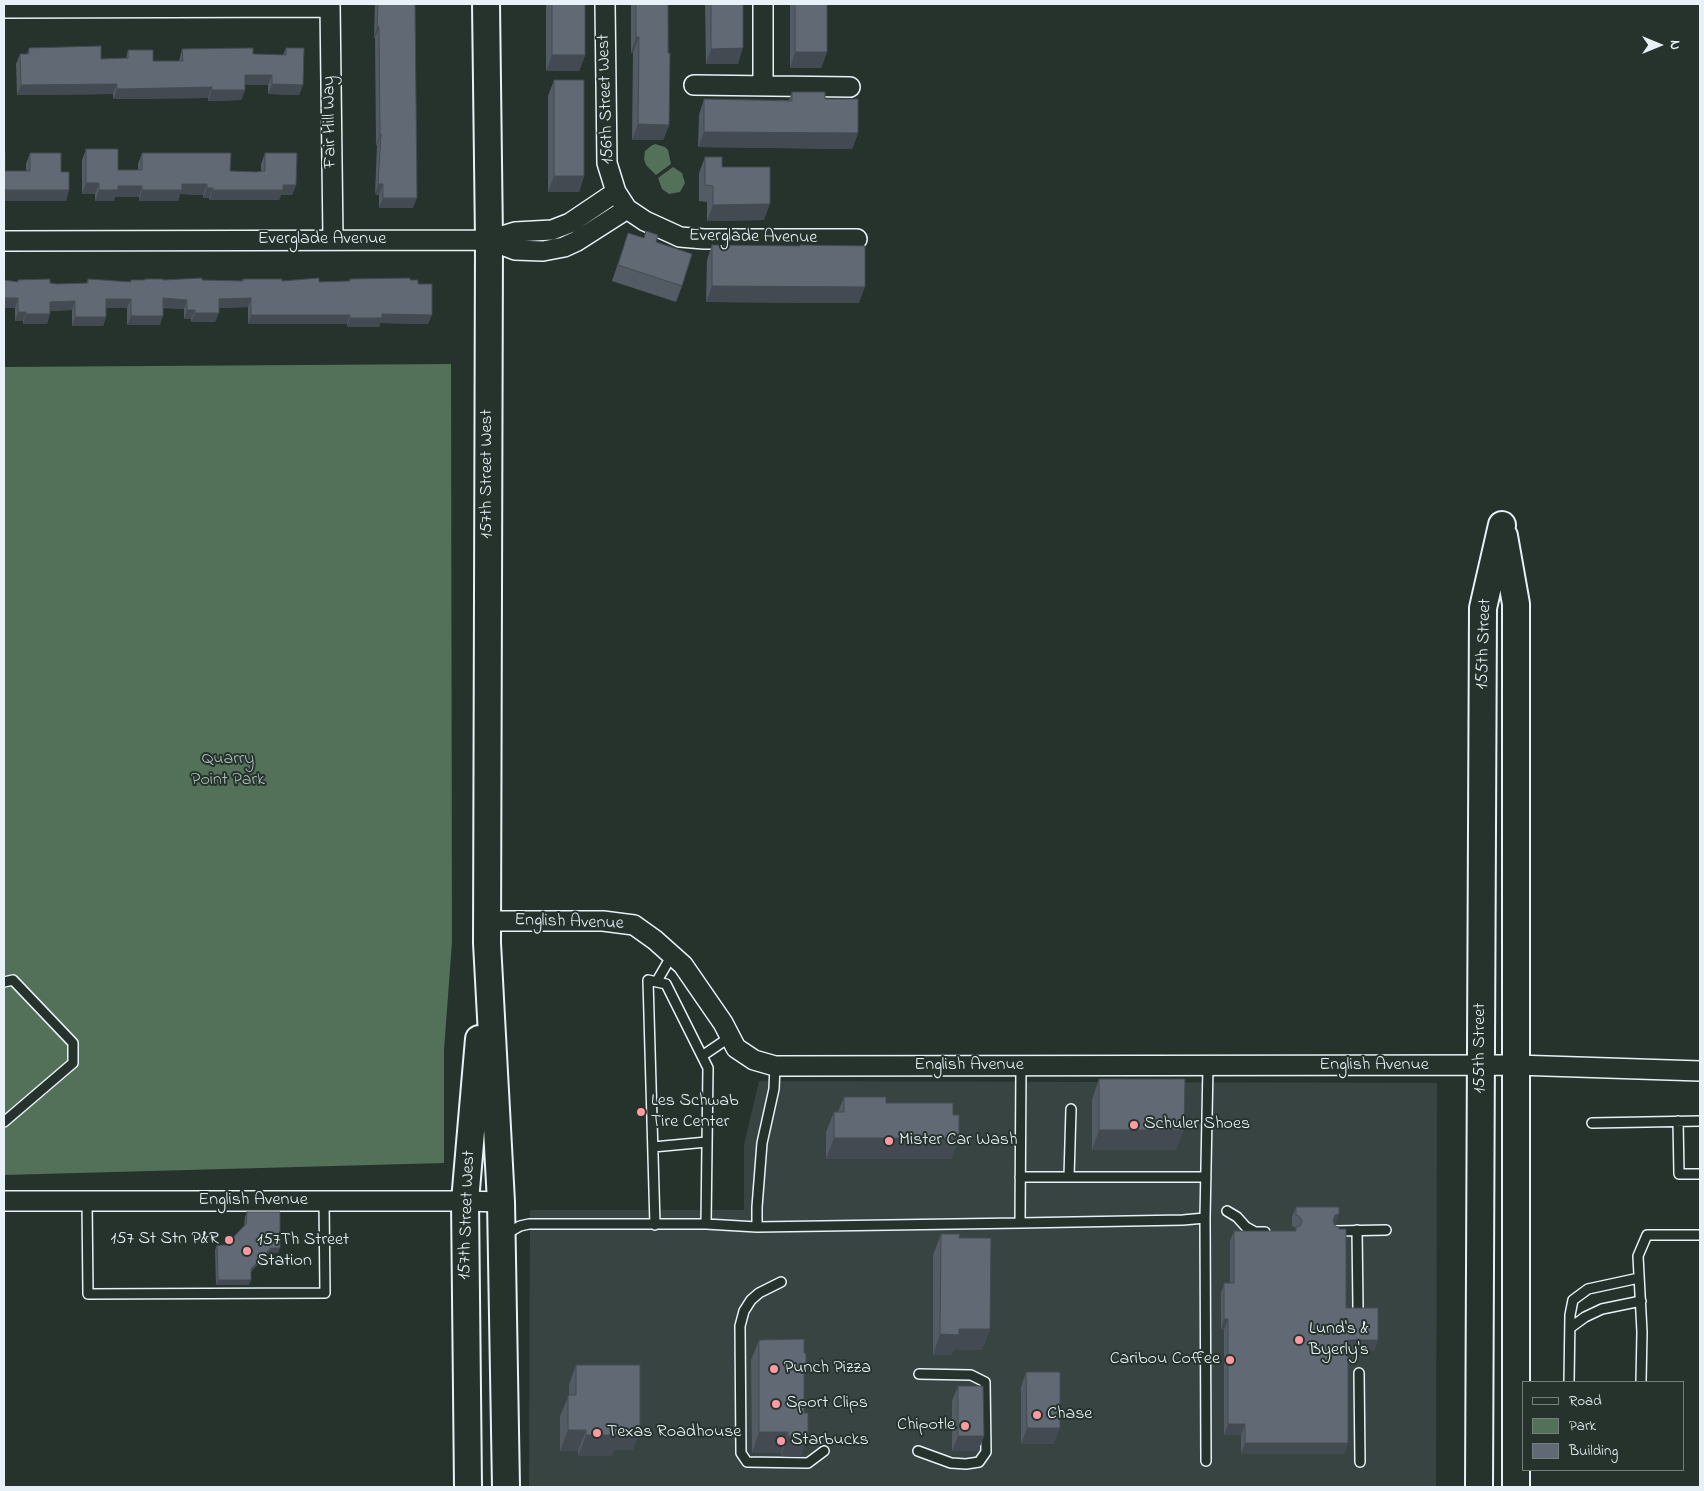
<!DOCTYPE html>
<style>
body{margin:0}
#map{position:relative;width:1704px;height:1491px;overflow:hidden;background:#26332d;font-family:"Indie Flower",sans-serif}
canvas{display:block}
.frame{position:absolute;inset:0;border:5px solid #e8f1f8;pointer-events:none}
.legend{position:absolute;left:1522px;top:1381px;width:162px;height:90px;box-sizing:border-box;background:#26332d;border:1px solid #747f7e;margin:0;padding:6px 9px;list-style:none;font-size:15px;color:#e8f1f8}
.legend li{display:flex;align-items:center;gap:10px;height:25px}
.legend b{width:25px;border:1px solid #747f7e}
.north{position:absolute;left:1634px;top:20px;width:50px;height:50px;-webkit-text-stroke:4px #26332d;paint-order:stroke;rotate:90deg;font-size:14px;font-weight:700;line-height:20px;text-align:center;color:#e8f1f8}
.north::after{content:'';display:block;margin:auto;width:18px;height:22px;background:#e8f1f8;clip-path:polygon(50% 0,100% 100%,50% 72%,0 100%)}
</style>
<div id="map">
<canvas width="1704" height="1491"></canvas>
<div class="frame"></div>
<ul class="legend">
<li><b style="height:6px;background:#26332d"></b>Road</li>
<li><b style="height:14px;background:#537058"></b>Park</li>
<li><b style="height:14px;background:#616a74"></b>Building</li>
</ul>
<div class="north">N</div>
</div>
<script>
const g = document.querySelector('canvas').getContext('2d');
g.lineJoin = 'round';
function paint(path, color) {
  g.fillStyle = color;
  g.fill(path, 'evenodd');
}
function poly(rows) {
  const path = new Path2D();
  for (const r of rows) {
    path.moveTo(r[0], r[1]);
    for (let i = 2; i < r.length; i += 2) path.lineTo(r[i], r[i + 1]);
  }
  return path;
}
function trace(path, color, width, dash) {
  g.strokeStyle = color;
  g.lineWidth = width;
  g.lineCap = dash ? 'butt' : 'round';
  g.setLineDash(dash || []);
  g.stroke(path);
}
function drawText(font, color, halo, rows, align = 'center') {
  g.font = font + ' "Indie Flower",sans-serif';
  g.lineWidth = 4;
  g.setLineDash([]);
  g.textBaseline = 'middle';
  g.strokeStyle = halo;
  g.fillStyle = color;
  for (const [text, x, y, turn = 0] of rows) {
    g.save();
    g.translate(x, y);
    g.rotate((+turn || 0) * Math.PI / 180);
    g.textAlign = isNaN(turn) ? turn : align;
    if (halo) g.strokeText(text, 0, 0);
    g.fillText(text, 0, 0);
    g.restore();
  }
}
paint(poly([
 [759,1081,1437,1083,1436,1487,529,1487,530,1210,744,1210,744,1145]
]), '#384442');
paint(poly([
 [655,144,665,147,668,150,671,164,656,175,646,165,644,159,645,151,651,146],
 [673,167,682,173,685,183,680,192,669,194,662,189,658,178],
 [451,364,452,942,444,1050,444,1163,4,1175,4,367]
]), '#537058');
const lane = poly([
 [657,981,672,955],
 [4,982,13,980,73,1043,73,1063,4,1122],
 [702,1056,730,1037],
 [1678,1121,1679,1174,1700,1174],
 [1592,1123,1700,1121],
 [653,1147,707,1142],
 [1020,1177,1206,1177],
 [1069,1177,1071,1109],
 [87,1201,88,1294,325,1293,324,1201],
 [1227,1211,1237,1217,1246,1227,1255,1232,1265,1232],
 [1205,1218,1206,1461],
 [1020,1223,1183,1220,1205,1218,1208,1066],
 [655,1225,648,980,666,984,708,1068,706,1224],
 [757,1227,757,1207,762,1143,774,1089,775,1066],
 [1357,1230,1358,1308],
 [1336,1231,1386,1230],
 [504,1235,520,1226,529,1224,706,1224,757,1227,1020,1223,1021,1066],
 [781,1282,759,1293,751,1300,744,1311,740,1326,741,1453,747,1462,808,1463,824,1451],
 [1570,1328,1585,1317,1602,1309,1641,1301],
 [1359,1373,1360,1462],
 [1569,1382,1570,1315,1573,1300,1588,1289,1639,1278],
 [1641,1382,1642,1332,1638,1256,1647,1235,1700,1235],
 [918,1451,951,1463,966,1464,979,1462,986,1452,985,1382,971,1375,919,1374]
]);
const street = poly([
 [330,4,333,240],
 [605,4,607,163,616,192,627,209,645,221,680,237,704,239,857,239],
 [763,4,763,86],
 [4,8,330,7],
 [694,85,850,87],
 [489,240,515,232,552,230,570,223,616,192],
 [4,241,489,240,515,250,543,251,564,247,577,241,627,209],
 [487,921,603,921,634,925,655,940,683,965,723,1023,736,1048,754,1060,775,1066,1516,1065,1700,1071],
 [4,1201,465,1201,501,1202]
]);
const secondary = poly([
 [486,4,489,240,487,943,501,1202,506,1487],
 [1504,536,1516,604,1516,1487],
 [468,1487,465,1201,479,1039],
 [1479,1487,1483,608,1502,525]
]);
trace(lane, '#e8f1f8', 12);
trace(street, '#e8f1f8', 22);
trace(secondary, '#e8f1f8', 30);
trace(lane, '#26332d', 9);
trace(street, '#26332d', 19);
trace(secondary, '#26332d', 26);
paint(poly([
 [375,4,415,4,413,208,379,208,379,195,375,194,377,145,376,145,375,38,374,38],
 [546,4,585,4,585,55,579,71,546,71],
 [631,4,668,4,669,125,663,140,632,140,633,53,631,53],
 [705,4,743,4,738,64,706,64],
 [790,4,827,4,827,52,821,68,790,68],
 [29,48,101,59,126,58,128,50,153,61,179,61,182,49,253,54,283,55,286,48,303,85,299,95,268,94,268,85,245,85,245,90,241,100,208,101,208,98,113,99,113,94,17,95,16,64,20,54,27,54],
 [554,80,584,176,579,192,548,192,548,96],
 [792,92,825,99,858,133,852,149,698,147,699,115,704,99,789,100],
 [86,149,118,170,138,170,138,164,142,153,230,171,257,172,261,171,261,164,265,153,296,185,292,195,281,195,279,200,209,200,209,198,203,198,203,195,180,194,178,201,139,201,139,197,115,197,114,201,95,201,95,194,82,194,82,160],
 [4,153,5,171,26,171,26,164,30,153,61,172,69,190,66,201,4,201],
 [705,157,722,167,764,220,707,221,707,202,699,201,699,173],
 [628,233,656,242,682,286,676,302,612,281],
 [712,245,859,303,706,302,707,260],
 [88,279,130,282,131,280,145,280,145,279,163,280,242,281,243,279,282,281,319,282,349,281,350,279,410,280,418,284,428,324,380,323,379,327,347,327,347,324,248,324,248,307,219,308,215,322,191,322,191,319,184,319,184,309,163,308,160,325,127,325,127,308,106,308,106,317,103,326,72,326,72,310,50,311,47,324,23,324,23,321,15,321,15,308,4,308,18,280,50,283,57,284,86,284],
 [1099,1079,1176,1150,1092,1150,1092,1100],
 [844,1097,886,1103,953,1115,959,1138,951,1159,826,1159,826,1132,834,1112,838,1112],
 [1296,1207,1335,1225,1346,1308,1378,1340,1374,1351,1348,1351,1348,1443,1344,1454,1241,1454,1241,1435,1224,1435,1224,1330,1221,1330,1221,1293,1224,1283,1230,1283,1230,1241,1234,1231,1295,1231,1296,1228,1292,1226,1292,1217],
 [247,1212,278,1253,269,1253,251,1272,249,1285,216,1285,215,1250,217,1245,226,1245,244,1226,245,1217],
 [941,1234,959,1238,990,1329,982,1350,953,1350,951,1355,933,1355,933,1255],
 [759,1340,804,1380,801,1457,781,1456,781,1453,752,1453,751,1360],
 [576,1365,633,1450,614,1450,612,1456,578,1456,578,1451,560,1451,560,1416,569,1395,569,1385],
 [1026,1372,1054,1444,1021,1444,1021,1387],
 [958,1386,984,1436,978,1451,952,1451,952,1401]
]), '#535b64');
paint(poly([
 [377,27,379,27,375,38,374,38],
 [636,37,639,37,633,53,631,53],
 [743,48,738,64,706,64,711,49],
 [795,52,827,52,821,68,790,68],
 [552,55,585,55,579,71,546,71],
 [245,75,272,75,268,85,241,85],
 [117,84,113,94,17,95,21,85],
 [272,84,303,85,299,95,268,94],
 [212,87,208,98,113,99,117,89],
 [212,90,245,90,241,100,208,101],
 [638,124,669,125,663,140,632,140],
 [704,132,858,133,852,149,698,147],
 [380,134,381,134,377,145,376,145],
 [554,176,584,176,579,192,548,192],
 [86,183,99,183,95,194,82,194],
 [182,184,207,184,203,195,180,194,178,201,139,201,142,190],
 [378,184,383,184,379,195,375,194],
 [283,185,296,185,292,195,281,195,279,200,209,200,213,190],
 [118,186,142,186,139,197,115,197,114,201,95,201,99,190],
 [207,188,213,188,209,198,203,198],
 [4,190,69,190,66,201,4,201],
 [383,198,417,198,413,208,379,208],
 [770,204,764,220,707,221,713,205],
 [712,286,865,287,859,303,706,302],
 [4,298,18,298,15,308,4,308],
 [163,298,187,300,184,309,160,307],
 [251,298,248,307,215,308,219,299],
 [106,299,131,299,127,308,103,308],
 [75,301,72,310,47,311,50,302],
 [187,310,195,310,191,319,184,319],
 [18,312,26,312,23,321,15,321],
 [195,313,219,313,215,322,191,322],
 [26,314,50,314,47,324,23,324],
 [382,314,432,315,428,324,380,323,379,327,347,327,350,318],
 [251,315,350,315,347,324,248,324],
 [131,316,163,316,160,325,127,325],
 [75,317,106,317,103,326,72,326],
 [1099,1130,1184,1130,1176,1150,1092,1150],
 [834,1138,959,1138,951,1159,826,1159],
 [1339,1214,1335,1225,1331,1226,1329,1232,1335,1215],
 [271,1248,280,1248,278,1253,269,1253,249,1274,251,1269],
 [218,1280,251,1280,249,1285,216,1285],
 [1224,1319,1228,1319,1224,1330,1221,1330],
 [959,1329,990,1329,982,1350,953,1350,951,1355,933,1355,940,1334],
 [1348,1340,1378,1340,1374,1351,1344,1351],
 [1228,1424,1245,1424,1241,1435,1224,1435],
 [1027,1428,1060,1428,1054,1444,1021,1444],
 [568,1430,586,1430,578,1451,560,1451],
 [620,1430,640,1430,633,1450,614,1450,612,1456,578,1456,586,1435],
 [759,1432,788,1432,781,1453,752,1453],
 [788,1436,808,1436,801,1457,781,1456],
 [958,1436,984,1436,978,1451,952,1451],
 [1245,1443,1348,1443,1344,1454,1241,1454]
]), '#444a51');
const building = poly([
 [378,4,415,4,417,198,383,198,383,184,378,184,381,134,380,134,379,27,377,27,378,4],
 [552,4,585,4,585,55,552,55,552,4],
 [636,4,668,4,668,53,670,53,669,125,638,124,639,37,636,37,636,4],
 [711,4,743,4,743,48,711,49,711,4],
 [795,4,827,4,827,52,795,52,795,4],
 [101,46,101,59,128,58,128,50,153,50,153,61,183,61,182,49,253,48,253,54,286,55,286,48,304,48,303,85,272,84,272,75,245,75,245,90,212,90,212,87,117,89,117,84,21,85,20,54,29,54,29,48,101,46],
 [554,80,584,80,584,176,554,176,554,80],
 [792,92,825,92,825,99,858,99,858,133,704,132,704,99,792,101,792,92],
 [86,149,118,149,118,170,142,170,142,153,231,153,230,171,257,172,265,171,265,153,297,153,296,185,283,185,283,190,213,190,213,188,207,188,207,184,182,184,182,190,142,190,142,186,118,186,118,190,99,190,99,183,86,183,86,149],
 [4,153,5,153,5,171,30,171,30,153,61,153,61,172,69,172,69,190,4,190,4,153],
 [705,157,722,157,722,167,770,167,770,204,713,205,713,186,705,185,705,157],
 [646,231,658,235,656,242,692,254,682,286,618,265,628,233,644,238,646,231],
 [712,245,800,246,800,245,865,246,865,287,712,286,712,245],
 [202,278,202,280,243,281,243,279,282,279,282,281,319,278,319,282,350,281,350,279,410,278,410,280,418,280,418,284,432,284,432,315,382,314,382,318,350,318,350,315,251,315,251,298,219,299,219,313,195,313,195,310,187,310,187,300,163,298,163,316,131,316,131,299,106,299,106,317,75,317,75,301,50,302,50,314,26,314,26,312,18,312,18,298,4,298,4,280,18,282,18,280,50,279,50,283,57,284,88,283,88,279,131,282,131,280,145,280,145,279,163,279,163,280,202,278],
 [1099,1079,1185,1079,1184,1130,1099,1130,1099,1079],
 [844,1097,886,1097,886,1103,953,1103,953,1115,959,1115,959,1138,834,1138,834,1112,844,1112,844,1097],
 [1296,1207,1339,1207,1339,1214,1335,1215,1333,1221,1335,1226,1339,1227,1339,1229,1346,1229,1346,1308,1378,1308,1378,1340,1348,1340,1348,1443,1245,1443,1245,1424,1228,1424,1228,1319,1224,1319,1224,1283,1234,1283,1234,1231,1296,1231,1296,1228,1301,1225,1302,1221,1299,1216,1296,1215,1296,1207],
 [247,1212,280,1212,280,1248,271,1248,251,1269,251,1280,218,1280,217,1245,226,1245,246,1224,247,1212],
 [941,1234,960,1234,959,1238,991,1238,990,1329,959,1329,959,1335,940,1334,941,1234],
 [804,1339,804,1353,806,1353,806,1374,804,1374,804,1413,808,1413,808,1436,788,1436,788,1432,759,1432,759,1340,804,1339],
 [576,1365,640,1365,640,1430,620,1430,620,1435,586,1435,586,1430,568,1430,568,1395,576,1395,576,1365],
 [1026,1372,1060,1372,1060,1428,1027,1428,1026,1372],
 [958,1386,983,1386,984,1436,958,1436,958,1386]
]);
paint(building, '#616a74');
trace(building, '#444a51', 1);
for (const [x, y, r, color] of [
 [641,1112,5,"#ff9aa2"],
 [1134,1125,5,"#ff9aa2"],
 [889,1141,5,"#ff9aa2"],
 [229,1240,5,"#ff9aa2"],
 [247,1251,5,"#ff9aa2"],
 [1299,1340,5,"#ff9aa2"],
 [1230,1360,5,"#ff9aa2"],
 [774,1369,5,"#ff9aa2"],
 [776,1404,5,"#ff9aa2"],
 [1037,1415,5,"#ff9aa2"],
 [965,1426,5,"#ff9aa2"],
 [597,1433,5,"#ff9aa2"],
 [781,1441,5,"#ff9aa2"]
]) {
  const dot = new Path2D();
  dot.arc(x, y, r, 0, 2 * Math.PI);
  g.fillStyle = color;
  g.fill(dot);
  trace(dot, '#26332d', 2);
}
drawText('18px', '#e8f1f8', '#26332d', [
 ["156th Street West",607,99,-92],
 ["Fair Hill Way",331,122,-91],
 ["Everglade Avenue",753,238,1],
 ["Everglade Avenue",322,240],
 ["157th Street West",488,474,-90],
 ["155th Street",1485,644,-88],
 ["English Avenue",569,923,2],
 ["155th Street",1481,1048,-90],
 ["English Avenue",969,1066],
 ["English Avenue",1374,1066],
 ["English Avenue",253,1201],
 ["157th Street West",468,1215,-88]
]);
drawText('18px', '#acbdb8', '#26332d', [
 ["Quarry",228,760],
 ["Point Park",228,781]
]);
drawText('18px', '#e8f1f8', '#26332d', [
 ["Les Schwab",651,1102],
 ["Tire Center",651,1123],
 ["Schuler Shoes",1144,1125],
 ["Mister Car Wash",899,1141],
 ["157 St Stn P&R",219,1240,"right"],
 ["157Th Street",257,1241],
 ["Station",257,1262],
 ["Lund's &",1309,1330],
 ["Byerly's",1309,1351],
 ["Caribou Coffee",1220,1360,"right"],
 ["Punch Pizza",784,1369],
 ["Sport Clips",786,1404],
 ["Chase",1047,1415],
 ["Chipotle",955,1426,"right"],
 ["Texas Roadhouse",607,1433],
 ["Starbucks",791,1441]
], 'left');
</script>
